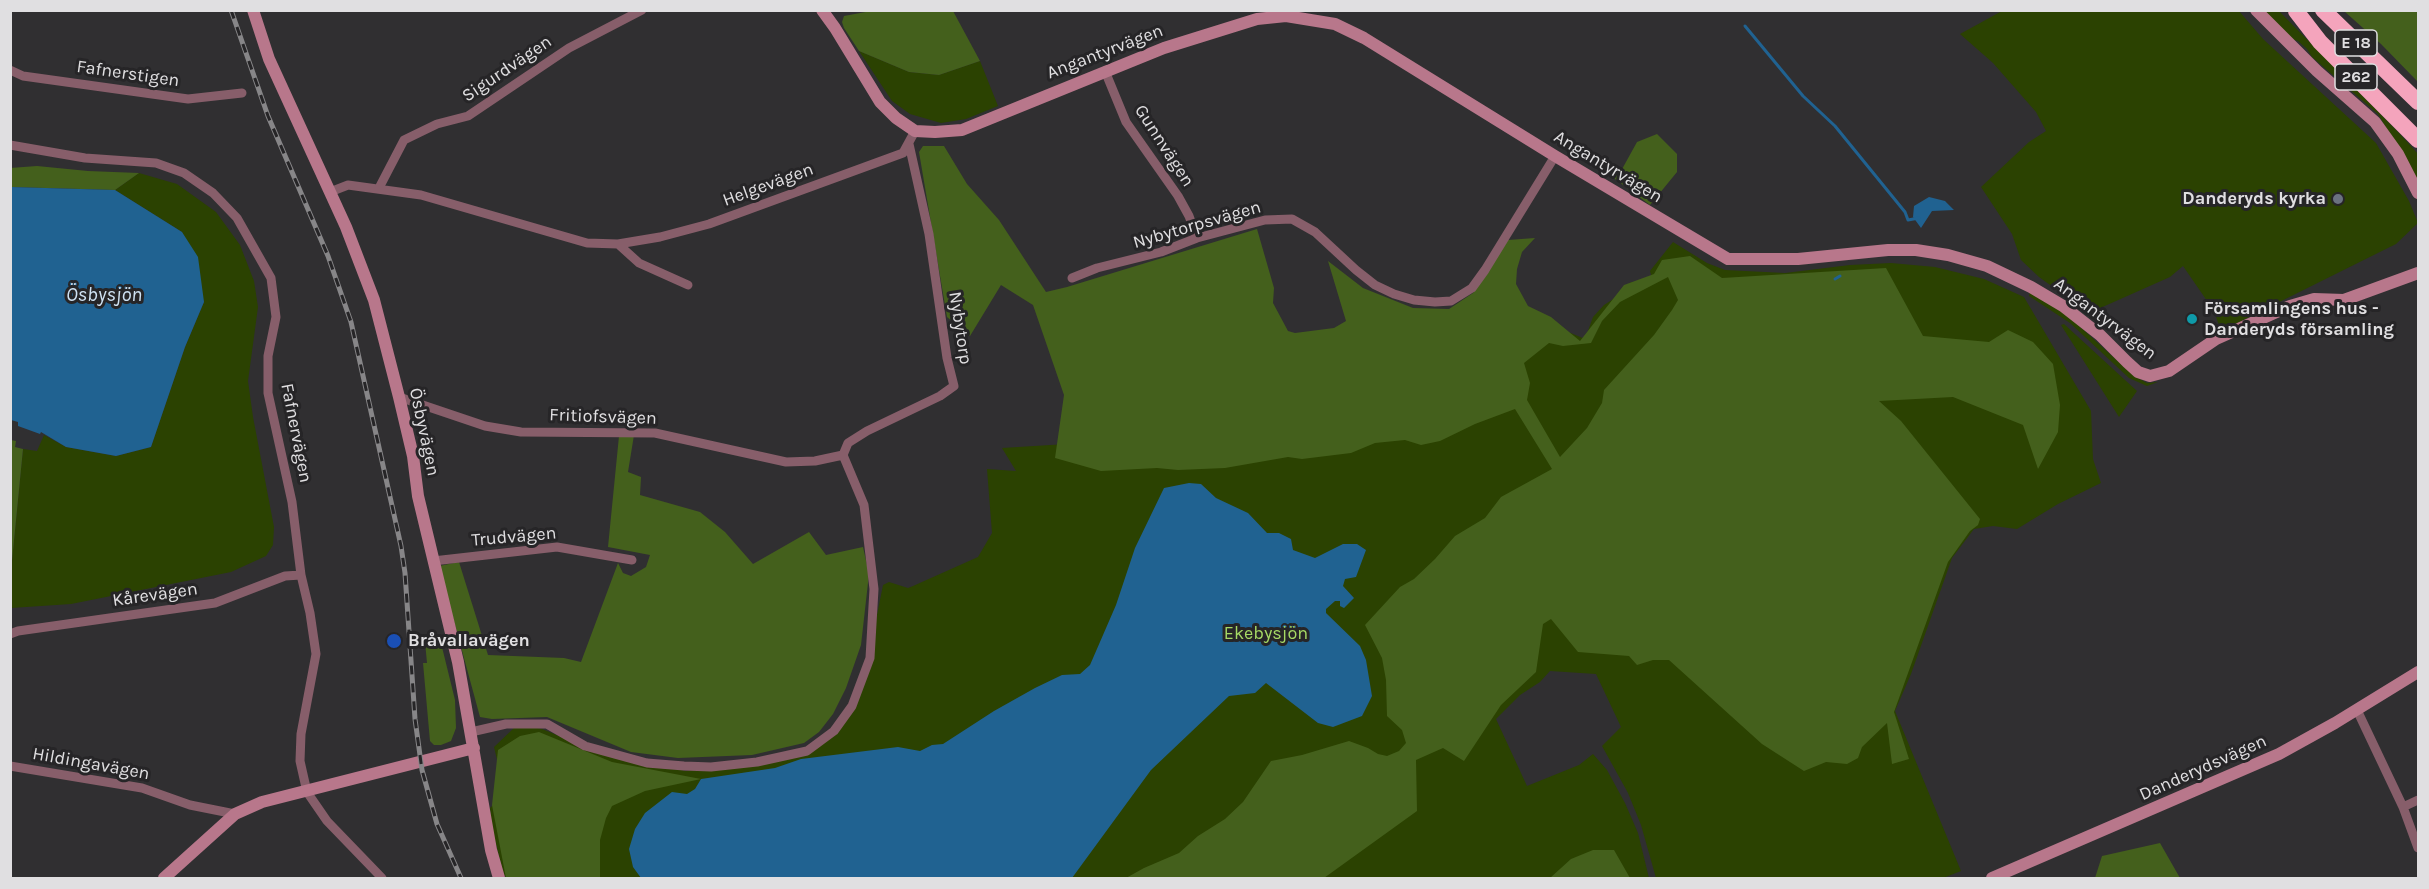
<!DOCTYPE html>
<meta charset="utf-8">
<style>
body{margin:0}
#map{position:relative;width:2429px;height:889px;overflow:hidden;background:#302f31;font-family:Karla,sans-serif}
canvas{display:block}
.frame{position:absolute;inset:0;border:12px solid #e0dfe1;pointer-events:none}
</style>
<div id="map">
<canvas width="2429" height="889"></canvas>
<div class="frame"></div>
</div>
<script>
const g = document.querySelector('canvas').getContext('2d');
g.lineJoin = 'round';
function paint(path, color) {
  g.fillStyle = color;
  g.fill(path, 'evenodd');
}
function poly(rows) {
  const path = new Path2D();
  for (const r of rows) {
    path.moveTo(r[0], r[1]);
    for (let i = 2; i < r.length; i += 2) path.lineTo(r[i], r[i + 1]);
  }
  return path;
}
function trace(path, color, width, dash) {
  g.strokeStyle = color;
  g.lineWidth = width;
  g.lineCap = dash ? 'butt' : 'round';
  g.setLineDash(dash || []);
  g.stroke(path);
}
function drawText(font, color, halo, rows, align = 'center') {
  g.font = font + ' Karla,sans-serif';
  g.lineWidth = 6;
  g.setLineDash([]);
  g.textBaseline = 'middle';
  g.strokeStyle = halo;
  g.fillStyle = color;
  for (const [text, x, y, turn = 0] of rows) {
    g.save();
    g.translate(x, y);
    g.rotate((+turn || 0) * Math.PI / 180);
    g.textAlign = isNaN(turn) ? turn : align;
    if (halo) g.strokeText(text, 0, 0);
    g.fillText(text, 0, 0);
    g.restore();
  }
}
paint(poly([
 [2002,11,2239,11,2263,39,2376,143,2409,201,2418,223,2396,244,2221,331,2214,311,2183,266,2170,277,2089,313,2039,277,2021,260,2012,234,1981,187,2029,142,2046,131,2036,112,1993,63,1960,34],
 [2264,11,2279,11,2399,133,2418,154,2418,182,2378,114,2312,57,2307,49,2298,41,2291,39],
 [859,51,909,72,939,75,980,61,998,106,966,119,941,123,910,114,892,101],
 [139,173,177,184,216,212,240,245,254,281,258,307,248,381,253,417,274,527,273,545,266,556,231,572,71,604,11,608,11,571,23,449,37,451,44,435,66,447,116,456,151,447,185,347,204,302,182,232,115,190],
 [1673,242,1707,263,1725,270,1785,273,1850,265,1891,263,1935,267,1984,279,2024,297,2091,411,2093,459,2101,483,2058,504,2017,529,1993,526,1974,529,1952,558,1911,674,1895,711,1961,871,1943,878,1656,878,1641,825,1628,793,1602,746,1621,727,1596,674,1550,671,1540,682,1520,695,1496,719,1527,786,1579,765,1593,754,1607,770,1625,803,1638,833,1649,878,507,878,504,875,492,829,490,808,498,800,499,768,494,747,514,728,528,726,542,729,599,752,686,771,804,750,839,723,858,685,874,630,883,585,889,582,908,588,913,586,978,557,992,533,987,469,1016,471,1002,448,1115,441,1566,331,1585,339,1593,317,1604,305,1621,294,1631,282,1646,282,1652,278,1650,271],
 [2030,292,2065,313,2134,376,2147,383,2158,382,2147,386,2129,378,2070,323,2029,296],
 [2064,324,2137,391,2119,417,2061,325]
]), '#2b4201');
paint(poly([
 [871,11,953,11,980,61,939,75,909,72,859,51,844,28,842,22,844,16],
 [2344,11,2418,11,2418,82,2381,44],
 [1657,134,1677,154,1677,172,1650,205,1607,173,1621,171,1637,142],
 [923,146,944,146,967,184,999,220,1046,292,1067,287,1257,229,1274,288,1273,303,1288,331,1295,333,1334,328,1346,321,1328,261,1363,288,1413,308,1449,309,1473,293,1508,240,1535,238,1522,252,1517,269,1516,284,1528,306,1551,317,1580,341,1624,285,1654,274,1662,260,1690,256,1722,278,1886,268,1923,336,1989,342,2008,330,2033,342,2053,364,2060,405,2058,432,2038,469,2023,425,1953,397,1879,401,1901,421,1980,519,1978,525,1970,531,1948,562,1894,712,1909,759,1892,764,1887,723,1862,747,1858,758,1847,764,1826,762,1804,771,1762,744,1669,660,1653,660,1637,665,1629,656,1578,652,1551,619,1543,624,1536,672,1501,705,1464,761,1443,748,1416,760,1417,811,1324,878,1126,878,1144,868,1179,853,1198,836,1225,819,1243,802,1271,761,1302,755,1349,741,1368,748,1378,754,1387,756,1399,751,1406,743,1402,730,1387,716,1386,680,1382,658,1365,625,1400,587,1414,579,1435,559,1455,536,1485,518,1501,497,1552,469,1515,409,1475,424,1440,441,1421,445,1405,440,1375,443,1351,453,1302,459,1288,457,1225,468,1178,470,1157,468,1101,471,1055,458,1064,395,1033,305,1001,285,970,336,947,317,919,152],
 [1668,277,1678,300,1672,310,1654,335,1604,390,1602,403,1587,428,1560,457,1527,400,1530,383,1524,363,1549,343,1563,346,1591,343,1602,321,1620,302],
 [37,166,88,171,139,173,115,190,11,187,10,168],
 [634,435,628,472,641,477,640,495,700,512,725,532,753,564,809,532,826,555,863,547,869,574,861,645,846,688,833,714,819,732,804,743,752,755,678,758,631,752,547,717,492,719,480,717,439,566,459,562,488,655,564,658,581,662,618,563,623,573,631,576,646,567,650,555,608,547,619,436],
 [11,440,16,441,15,447,23,449,11,571],
 [438,640,442,647,455,700,456,728,451,741,441,745,434,745,430,741,423,663,427,663,425,642],
 [539,732,612,762,701,779,645,791,612,806,606,818,600,840,600,878,506,878,492,805,498,750,520,736],
 [2160,843,2180,878,2095,878,2102,856],
 [1593,850,1614,850,1630,878,1550,878,1571,859]
]), '#44601c');
paint(poly([
 [11,187,115,190,182,232,198,257,204,302,185,347,151,447,116,456,66,447,41,432,40,434,18,426,18,422,11,420],
 [1929,197,1945,201,1954,210,1932,211,1921,228,1913,217,1914,206],
 [1189,483,1201,484,1216,498,1248,513,1267,533,1279,533,1291,539,1293,550,1315,558,1343,544,1357,544,1366,550,1356,577,1345,579,1343,586,1354,598,1344,608,1340,606,1340,601,1335,601,1326,609,1326,613,1360,646,1366,660,1372,696,1362,716,1333,727,1318,723,1266,683,1255,693,1229,696,1151,770,1072,878,641,878,633,867,629,849,635,829,645,813,672,792,687,794,695,789,701,779,775,768,801,759,898,747,920,751,932,745,943,744,994,711,1035,688,1062,675,1080,674,1090,665,1116,605,1135,548,1164,488]
]), '#206291');
trace(poly([
 [1745,26,1803,96,1835,126,1905,212,1908,220,1919,218],
 [1835,279,1840,276]
]), '#206291', 3);
trace(poly([
 [10,70,23,76,188,99,242,93],
 [1105,71,1126,122,1178,196,1189,216,1197,238],
 [10,145,85,158,156,163,184,173,213,193,237,218,271,278,276,317,268,356,268,393,292,502,301,575,310,613,316,654,301,734,300,761,307,792,327,821,382,878],
 [379,188,404,140,437,124,468,116,569,48,642,10],
 [330,192,348,185,421,195,587,243,618,244,660,237,709,224,903,153,915,131],
 [618,244,639,263,688,285],
 [1072,278,1097,268,1161,252,1197,238,1265,220,1292,219,1315,232,1356,270,1375,285,1394,294,1414,300,1435,302,1451,301,1472,288,1485,270,1555,156],
 [399,397,485,426,521,432,655,433,786,462,815,461,843,455],
 [843,455,848,443,867,431,940,396,954,386,947,358,929,234,909,144],
 [433,561,557,547,632,560],
 [10,634,18,631,215,603,285,576,301,575],
 [2357,710,2403,807,2418,848],
 [471,732,506,724,547,724,585,746,647,763,684,766,711,767,757,762,807,751,834,731,852,706,870,658,874,589,864,505,843,455],
 [10,766,142,788,190,805,235,814],
 [2403,807,2418,800]
]), '#875e6a', 9);
trace(poly([
 [253,10,269,59,346,227,374,300,399,397,413,456,418,496,458,662,491,850,499,878],
 [822,10,835,28,880,102,896,118,915,131,935,132,962,130,1164,48,1257,19,1286,16,1335,24,1364,38,1555,156,1728,259,1798,259,1888,250,1916,250,1948,255,1987,266,2031,287,2063,306,2100,335,2127,362,2138,372,2150,376,2169,371,2216,339,2290,306,2314,299,2344,300,2418,273],
 [2256,10,2317,71,2375,122,2398,154,2418,193],
 [164,878,235,814,262,802,474,748],
 [1992,878,2279,754,2335,723,2418,672]
]), '#b8778b', 12);
trace(poly([
 [2323,10,2418,102],
 [2296,11,2320,42,2418,140]
]), '#f4a4bc', 16);
const rail = poly([
 [231,10,268,116,328,256,351,322,401,546,405,573,415,719,422,770,437,824,461,878]
]);
trace(rail, '#878688', 5);
trace(rail, '#262527', 3, [9]);
for (const [x, y, r, color] of [
 [2338,199,6,"#6b7280"],
 [2192,319,6,"#0f9aa8"],
 [394,641,8,"#1a4fb4"]
]) {
  const dot = new Path2D();
  dot.arc(x, y, r, 0, 2 * Math.PI);
  g.fillStyle = color;
  g.fill(dot);
  trace(dot, '#262527', 2);
}
for (const [x, y, w] of [
 [2356,43,42],
 [2356,77,42]
]) {
  const box = new Path2D();
  box.roundRect(x - w / 2, y - 13, w, 26, 4.5);
  g.fillStyle = '#262527';
  g.fill(box);
  trace(box, '#e0dfe1', 1.5);
}
drawText('bold 16px', '#e0dfe1', null, [
 ["E 18",2356,43],
 ["262",2356,77]
]);
drawText('18px', '#e0dfe1', '#262527', [
 ["Angantyrvägen",1105,52,-21],
 ["Sigurdvägen",507,69,-34],
 ["Fafnerstigen",128,74,8],
 ["Gunnvägen",1164,146,57],
 ["Angantyrvägen",1608,167,31],
 ["Helgevägen",768,185,-20],
 ["Nybytorpsvägen",1197,225,-16],
 ["Angantyrvägen",2105,319,37],
 ["Nybytorp",960,328,81],
 ["Fritiofsvägen",603,417,2],
 ["Ösbyvägen",424,432,78],
 ["Fafnervägen",296,433,79],
 ["Trudvägen",514,537,-5],
 ["Kårevägen",155,595,-8],
 ["Hildingavägen",91,764,10],
 ["Danderydsvägen",2203,768,-24]
]);
drawText('bold 18px', '#e0dfe1', '#262527', [
 ["Danderyds kyrka",2326,199,"right"],
 ["Församlingens hus -",2204,309],
 ["Danderyds församling",2204,330],
 ["Bråvallavägen",408,641]
], 'left');
drawText('18px', '#a6d965', '#262527', [
 ["Ekebysjön",1266,634]
]);
drawText('italic 20px', '#cfe2f3', '#262527', [
 ["Ösbysjön",104,295]
]);
</script>
